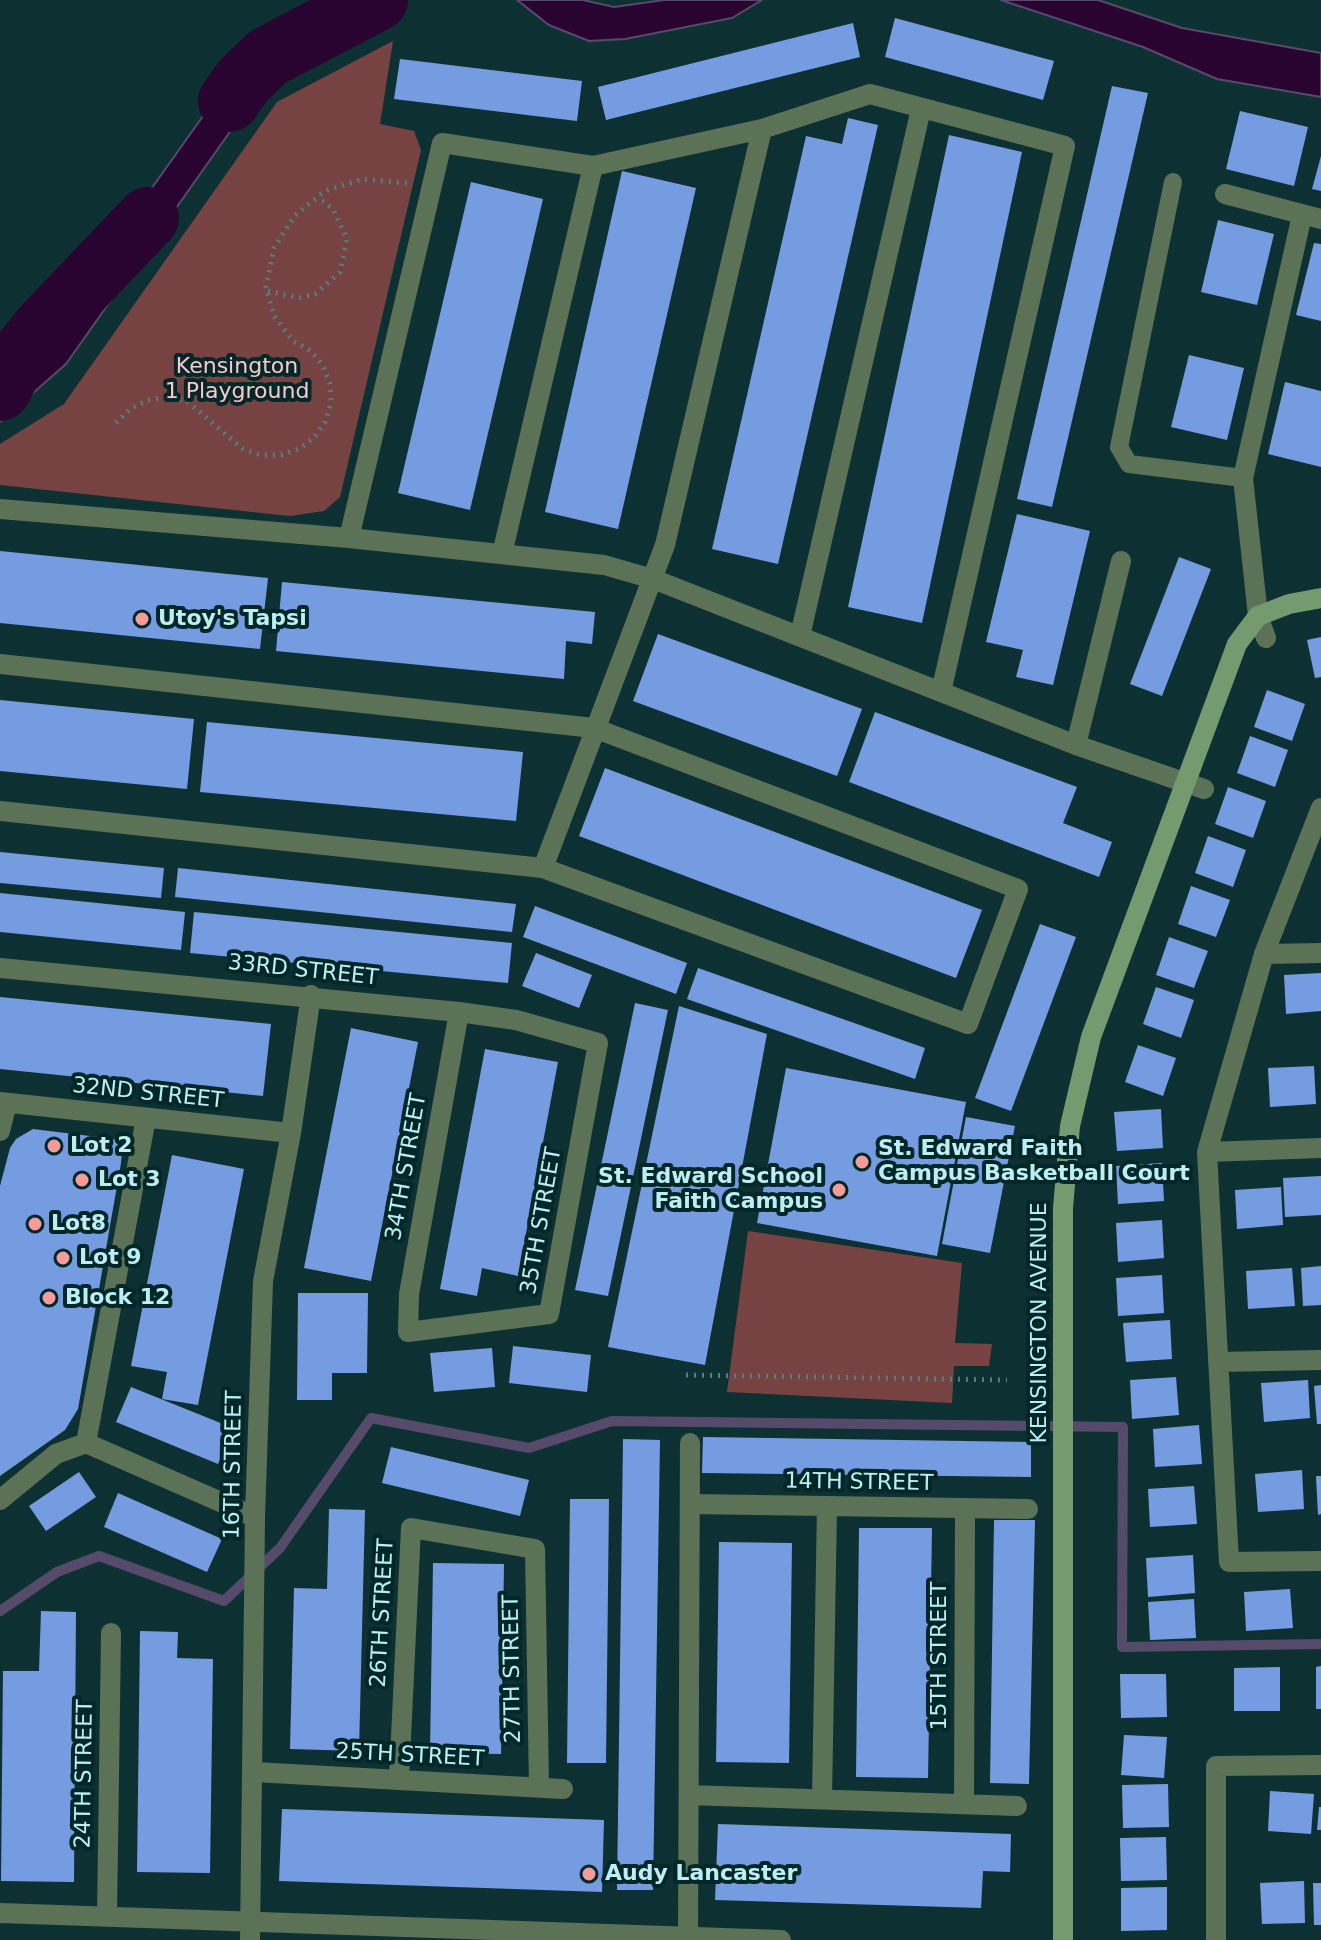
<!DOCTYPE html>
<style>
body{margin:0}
canvas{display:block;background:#0d3133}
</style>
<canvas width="1321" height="1940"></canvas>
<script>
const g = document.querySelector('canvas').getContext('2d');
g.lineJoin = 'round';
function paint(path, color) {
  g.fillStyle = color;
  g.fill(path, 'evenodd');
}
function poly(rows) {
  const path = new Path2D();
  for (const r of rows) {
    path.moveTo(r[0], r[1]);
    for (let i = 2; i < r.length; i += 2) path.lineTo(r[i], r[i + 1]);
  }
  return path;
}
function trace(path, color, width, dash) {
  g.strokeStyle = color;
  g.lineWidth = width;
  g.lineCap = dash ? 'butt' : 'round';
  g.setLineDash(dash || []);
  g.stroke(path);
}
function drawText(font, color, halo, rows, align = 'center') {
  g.font = font + ' "DejaVu Sans",sans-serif';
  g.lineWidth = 8;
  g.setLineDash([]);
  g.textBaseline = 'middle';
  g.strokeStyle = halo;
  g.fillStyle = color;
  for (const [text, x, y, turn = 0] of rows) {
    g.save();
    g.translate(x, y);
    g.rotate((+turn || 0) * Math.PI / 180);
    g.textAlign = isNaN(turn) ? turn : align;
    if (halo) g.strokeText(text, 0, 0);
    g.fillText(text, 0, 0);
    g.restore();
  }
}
paint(poly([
 [393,41,380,124,414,131,421,150,340,497,324,511,290,516,0,485,0,444,64,404,277,102],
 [748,1231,962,1263,955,1343,992,1344,989,1366,954,1366,952,1403,727,1392]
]), '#774342');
const water = poly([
 [335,0,385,0,294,41,66,364,0,422,0,384,59,327,93,271,230,78,272,28,335,0],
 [517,0,583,0,614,7,664,0,762,0,732,18,625,39,589,41,549,25,517,0],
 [1001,0,1098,0,1182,28,1321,53,1321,97,1217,79,1143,47,1001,0]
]);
paint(water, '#2a0430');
trace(water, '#564a6a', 2);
trace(poly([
 [0,1611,57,1572,99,1556,224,1601,280,1548,371,1418,529,1448,612,1421,1123,1427,1122,1647,1321,1644]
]), '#564a6a', 10);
trace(poly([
 [229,101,243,81,268,57,377,0],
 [0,390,12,367,42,329,148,218]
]), '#2a0430', 62);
paint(poly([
 [895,18,1054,61,1043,100,885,57],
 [853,23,860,57,606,120,598,87],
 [400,59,582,81,577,121,394,99],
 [1112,86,1148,93,1052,507,1017,499],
 [1240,111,1308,127,1294,186,1226,169],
 [848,118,878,125,778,564,712,549,806,136,842,144],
 [949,135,1022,152,922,623,848,607],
 [1321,156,1321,191,1312,189],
 [622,171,696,188,618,529,545,512],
 [471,182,543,199,470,510,398,493],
 [1218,220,1274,234,1257,305,1201,292],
 [1314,243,1321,244,1321,321,1296,315],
 [1189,355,1244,368,1227,440,1171,427],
 [1285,382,1321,391,1321,467,1268,454],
 [1017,514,1090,531,1053,685,1016,677,1023,650,986,642],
 [0,551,268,578,260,649,0,623],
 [1179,557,1211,569,1162,696,1130,684],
 [282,582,595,612,592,644,566,641,564,679,276,651],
 [658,634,862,709,837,776,633,701],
 [1321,637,1321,677,1315,678,1307,640],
 [1267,690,1305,704,1292,741,1254,727],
 [0,700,194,719,187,789,0,771],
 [875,712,1077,787,1063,823,1112,842,1099,877,849,782],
 [207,722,523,752,516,821,200,792],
 [1250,736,1288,750,1275,787,1237,773],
 [605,768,982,910,956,978,579,836],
 [1228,787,1266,801,1253,838,1215,824],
 [1208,836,1246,850,1233,887,1195,873],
 [0,852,164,868,161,898,0,883],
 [178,868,516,904,512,932,175,897],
 [1191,886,1230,900,1216,937,1178,924],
 [0,893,185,912,181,950,0,932],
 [535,906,687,963,676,994,523,937],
 [194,912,512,943,508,983,190,953],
 [1040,924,1076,937,1011,1111,975,1098],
 [1169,937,1208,951,1194,988,1156,975],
 [536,953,592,975,579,1008,522,986],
 [698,968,925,1048,915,1079,687,999],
 [1321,973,1321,1011,1286,1014,1284,975],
 [1156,987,1194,1000,1181,1038,1143,1024],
 [0,997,271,1024,263,1096,0,1069],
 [635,1003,668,1010,608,1296,575,1290],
 [679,1006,767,1034,705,1365,608,1347],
 [351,1028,418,1042,371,1281,304,1268],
 [1138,1045,1176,1058,1163,1096,1125,1082],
 [485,1049,558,1062,518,1276,482,1268,477,1296,440,1289],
 [1314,1066,1316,1104,1270,1107,1268,1068],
 [786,1068,966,1102,937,1256,757,1223],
 [1161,1109,1163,1148,1117,1151,1114,1112],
 [966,1117,1015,1126,990,1253,942,1244],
 [33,1129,114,1139,122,1150,121,1163,78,1409,65,1430,0,1476,0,1186,10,1148,16,1139],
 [172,1155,244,1169,198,1405,162,1399,167,1372,131,1366],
 [1162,1163,1164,1201,1118,1204,1116,1166],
 [1321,1176,1321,1215,1285,1217,1283,1178],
 [1281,1187,1283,1225,1237,1229,1235,1190],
 [1162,1220,1164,1258,1118,1262,1116,1223],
 [1321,1266,1321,1305,1303,1306,1301,1268],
 [1292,1268,1295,1306,1248,1309,1246,1271],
 [1162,1275,1164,1313,1118,1316,1116,1278],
 [298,1293,368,1293,367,1373,332,1373,332,1400,297,1400],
 [1170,1320,1172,1359,1126,1362,1123,1323],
 [513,1346,591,1355,587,1392,509,1383],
 [492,1348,495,1387,434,1392,430,1353],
 [1176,1377,1179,1415,1132,1419,1130,1380],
 [1308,1380,1310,1418,1264,1422,1261,1383],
 [1321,1385,1321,1424,1317,1424,1314,1386],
 [131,1387,233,1428,218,1464,116,1422],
 [1199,1425,1202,1464,1155,1467,1153,1429],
 [703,1437,1031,1442,1031,1477,702,1473],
 [623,1439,660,1440,653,1890,617,1890],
 [391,1447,529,1480,520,1516,382,1483],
 [1302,1470,1304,1509,1258,1512,1255,1474],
 [79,1472,96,1497,46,1531,29,1506],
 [1316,1476,1321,1476,1321,1514,1318,1515],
 [1194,1486,1197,1524,1150,1527,1148,1489],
 [118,1493,222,1539,207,1572,104,1527],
 [570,1499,609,1499,606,1763,567,1763],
 [329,1509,365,1510,359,1751,290,1749,294,1588,327,1589],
 [994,1520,1035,1520,1029,1784,990,1783],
 [859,1528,932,1528,928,1778,856,1777],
 [719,1542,792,1543,789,1763,716,1762],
 [1193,1555,1195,1593,1148,1597,1146,1558],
 [433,1563,504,1564,501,1754,430,1753],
 [1290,1589,1293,1628,1246,1631,1244,1592],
 [1194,1599,1196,1638,1150,1640,1148,1602],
 [41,1611,76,1612,74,1882,1,1881,3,1671,39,1671],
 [140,1631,178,1632,177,1658,213,1659,210,1873,137,1872],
 [1321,1666,1321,1709,1316,1709,1316,1667],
 [1280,1667,1280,1711,1234,1711,1234,1668],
 [1120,1674,1166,1674,1167,1717,1121,1718],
 [1124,1735,1167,1737,1164,1778,1121,1775],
 [1168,1784,1169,1827,1123,1828,1122,1785],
 [1270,1791,1314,1794,1311,1834,1268,1831],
 [1319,1807,1321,1807,1321,1830,1317,1830],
 [282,1809,604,1820,602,1892,279,1881],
 [718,1824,1011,1834,1010,1872,983,1871,981,1908,715,1900],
 [1166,1837,1167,1880,1121,1881,1120,1838],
 [1304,1881,1305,1923,1262,1924,1260,1883],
 [1313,1883,1321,1883,1321,1925,1314,1925],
 [1167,1887,1167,1930,1121,1931,1121,1888]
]), '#759ce1');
trace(poly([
 [268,291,299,298,315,294,340,272,347,239,333,209,318,197],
 [116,423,130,409,148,400,167,397,187,401,243,449,261,455,281,455,299,449,314,438,325,422,331,403,330,384,323,366,311,351,293,341,274,316,266,287,274,248,295,215,325,191,362,179,407,183],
 [686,1375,1007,1380]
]), '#547e80', 5, [2, 6]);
trace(poly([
 [1173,182,1119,447,1129,464,1243,478]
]), '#5b7257', 18);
trace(poly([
 [1225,194,1321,219],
 [0,509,349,538,604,565,653,579,1076,745,1204,789],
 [349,538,442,143,593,166,762,129,870,94,1065,146,941,692],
 [502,554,593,166],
 [800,636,921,109],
 [1266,638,1258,616,1243,478,1302,215],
 [0,664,594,728,1018,889,968,1024,543,868,0,811],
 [1076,745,1121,561],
 [1321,808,1264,954,1207,1152,1229,1562,1321,1561],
 [543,868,665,545,762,129],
 [1264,954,1321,953],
 [0,968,459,1012,516,1020,598,1043,549,1314,408,1332,409,1294,459,1012],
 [0,1102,291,1133],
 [0,1131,7,1103],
 [1207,1152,1321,1148],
 [1218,1362,1321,1360],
 [86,1443,146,1118],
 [0,1500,56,1454,86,1443,255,1517],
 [690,1504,1028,1509],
 [254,1772,563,1789],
 [399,1779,411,1528,535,1549,539,1787],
 [689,1795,1017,1806],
 [822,1799,827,1506],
 [964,1804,965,1508],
 [0,1913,781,1940],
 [107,1916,111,1633],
 [688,1936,690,1443],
 [250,1940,255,1517,263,1281,291,1133,311,995],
 [1216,1940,1216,1766,1321,1765]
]), '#5b7257', 20);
trace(poly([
 [1063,1940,1063,1208,1070,1126,1091,1037,1237,644,1258,616,1289,604,1321,598]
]), '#759a6f', 20);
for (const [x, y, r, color] of [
 [142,619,8,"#f59b99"],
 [54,1146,8,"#f59b99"],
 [862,1162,8,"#f59b99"],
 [82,1180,8,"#f59b99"],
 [839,1190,8,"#f59b99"],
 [35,1224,8,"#f59b99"],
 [63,1258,8,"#f59b99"],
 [49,1298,8,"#f59b99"],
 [589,1874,8,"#f59b99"]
]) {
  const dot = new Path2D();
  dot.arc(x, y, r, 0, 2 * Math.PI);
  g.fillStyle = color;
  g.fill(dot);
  trace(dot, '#022729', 3);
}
drawText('22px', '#fac8c6', '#022729', [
 ["Kensington",237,367],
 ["1 Playground",237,392]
]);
drawText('bold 22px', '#bdeff2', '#022729', [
 ["Utoy's Tapsi",158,619],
 ["Lot 2",70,1146],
 ["St. Edward Faith",878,1149],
 ["Campus Basketball Court",878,1174],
 ["St. Edward School",823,1177,"right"],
 ["Faith Campus",823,1202,"right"],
 ["Lot 3",98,1180],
 ["Lot8",51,1224],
 ["Lot 9",79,1258],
 ["Block 12",65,1298],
 ["Audy Lancaster",605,1874]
], 'left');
drawText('22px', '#bdeff2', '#022729', [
 ["33RD STREET",303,971,6],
 ["32ND STREET",148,1094,6],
 ["34TH STREET",407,1167,-80],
 ["35TH STREET",542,1221,-80],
 ["KENSINGTON AVENUE",1040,1323,-90],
 ["16TH STREET",234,1465,-89],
 ["14TH STREET",859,1483,1],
 ["26TH STREET",383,1613,-87],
 ["15TH STREET",940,1656,-90],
 ["27TH STREET",513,1669,-91],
 ["25TH STREET",410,1756,3],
 ["24TH STREET",85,1774,-89]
]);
</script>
